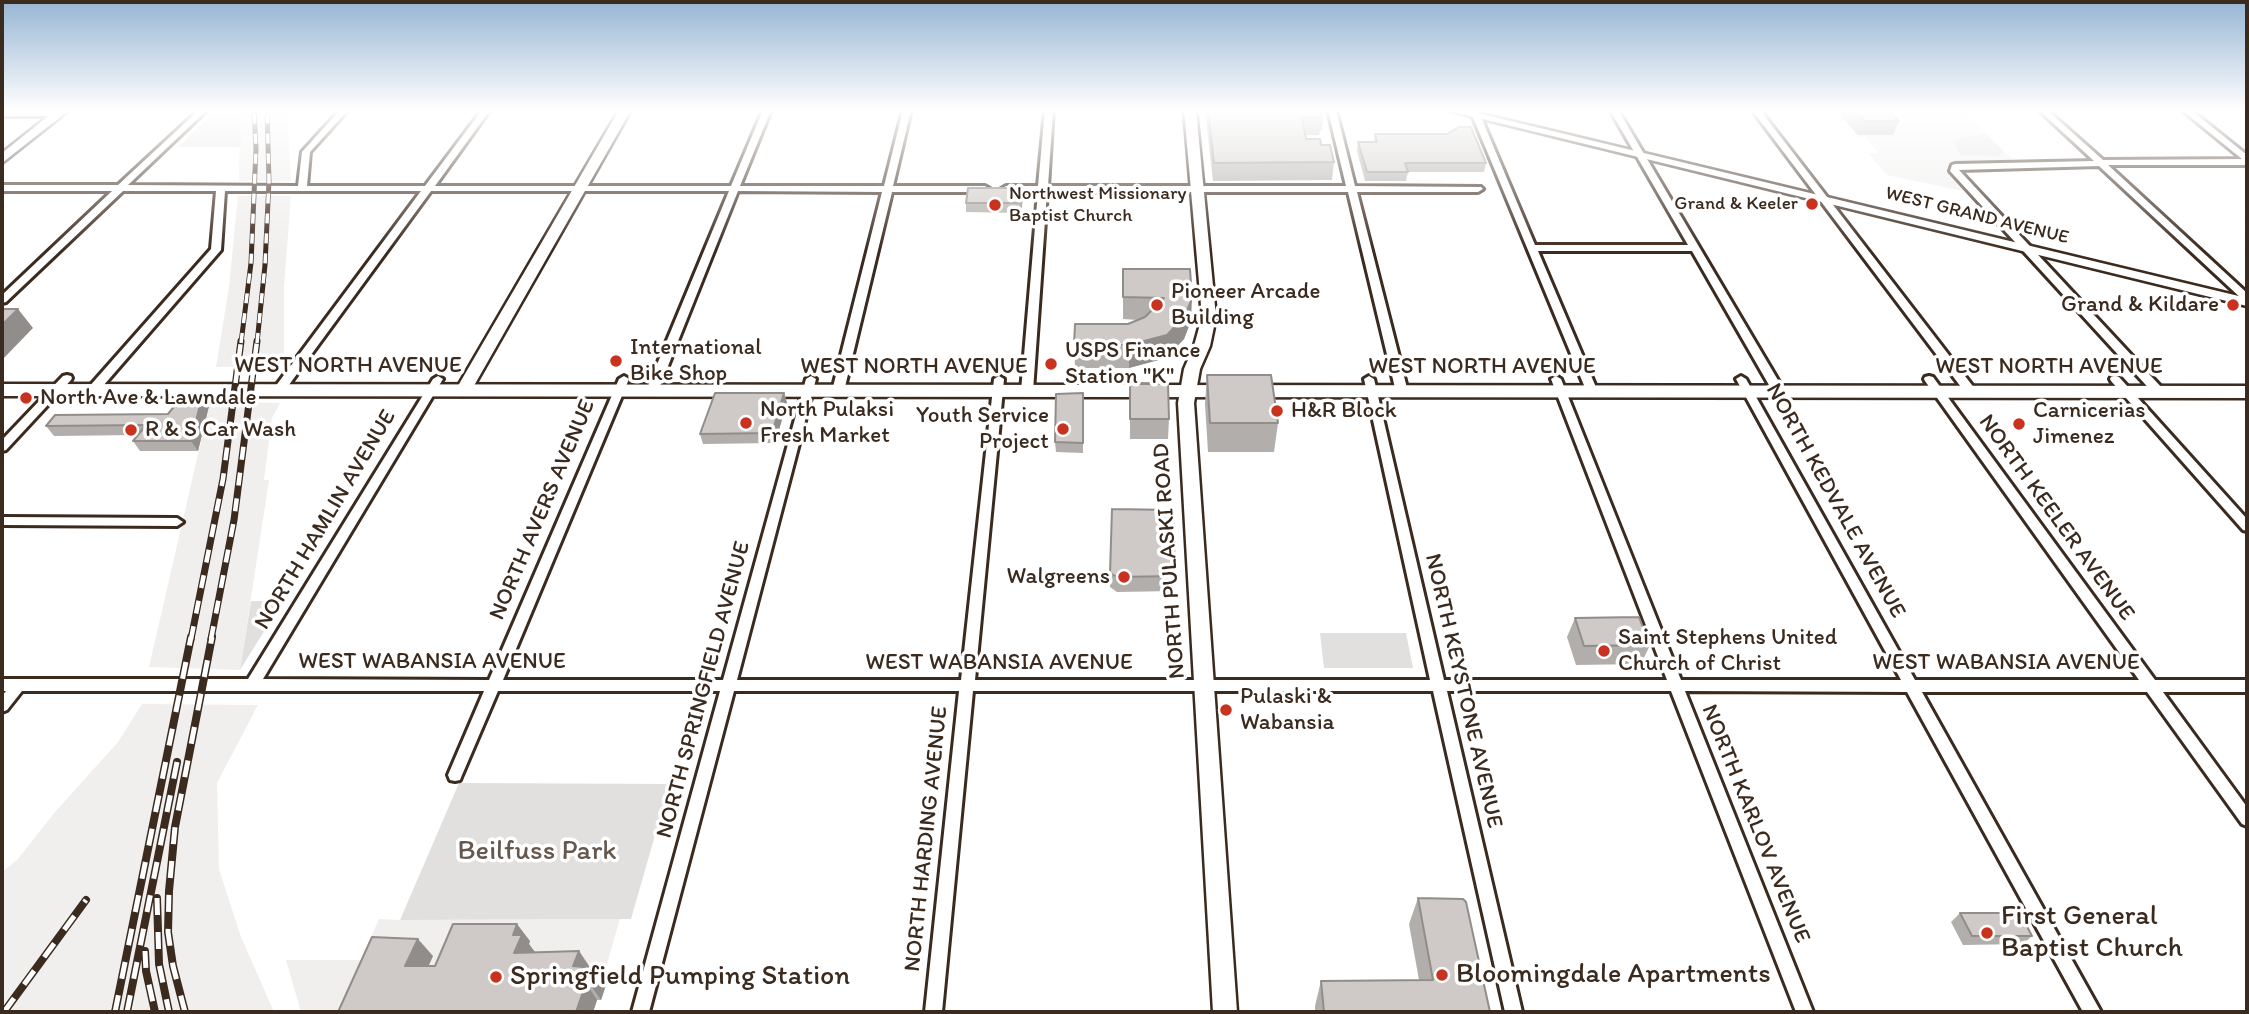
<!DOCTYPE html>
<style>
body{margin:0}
#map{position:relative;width:2249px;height:1014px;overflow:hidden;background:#fff;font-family:Itim,sans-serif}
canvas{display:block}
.frame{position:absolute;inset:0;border:4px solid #3b2a1e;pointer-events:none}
</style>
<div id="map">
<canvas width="2249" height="1014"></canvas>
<div class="frame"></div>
</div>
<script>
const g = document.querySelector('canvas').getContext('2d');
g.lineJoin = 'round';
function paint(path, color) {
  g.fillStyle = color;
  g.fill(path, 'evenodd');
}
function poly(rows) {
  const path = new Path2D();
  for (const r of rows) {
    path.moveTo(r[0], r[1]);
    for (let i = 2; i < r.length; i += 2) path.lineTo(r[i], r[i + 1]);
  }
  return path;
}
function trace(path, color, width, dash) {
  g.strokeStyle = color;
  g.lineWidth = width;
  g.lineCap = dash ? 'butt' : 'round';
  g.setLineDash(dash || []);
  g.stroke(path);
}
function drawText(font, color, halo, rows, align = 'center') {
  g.font = font + ' Itim,sans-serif';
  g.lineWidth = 7;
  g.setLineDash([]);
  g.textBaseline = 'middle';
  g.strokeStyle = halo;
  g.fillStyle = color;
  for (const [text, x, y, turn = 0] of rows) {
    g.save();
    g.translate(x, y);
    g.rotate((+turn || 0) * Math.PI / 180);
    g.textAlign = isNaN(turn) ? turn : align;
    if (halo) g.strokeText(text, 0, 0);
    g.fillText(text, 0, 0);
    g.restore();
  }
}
paint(poly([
 [240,110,287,110,291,181,239,181],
 [1835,110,1963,110,2014,161,1970,161,1955,163,1948,167,1968,192,1887,175,1868,153,1879,153,1865,137,1859,137],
 [238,196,291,196,284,287,284,359,278,366,216,367,229,287],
 [210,402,280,403,272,418,264,480,269,480,240,670,149,667],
 [142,704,258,705,217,783,219,869,241,937,274,1012,2,1012,2,872,17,860,55,812,118,742],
 [379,919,400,920,620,919,601,984,601,1000,597,1000,593,1012,301,1012,286,960,361,960]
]), '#f1efee');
paint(poly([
 [217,110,240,110,241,147,178,147],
 [1985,133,2003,151,1999,156,1960,155,1954,142,1958,139],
 [251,601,283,601,240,670],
 [1320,633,1406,633,1413,668,1324,668],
 [459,783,674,784,663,824,658,825,631,919,400,920]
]), '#e2e0de');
const street = poly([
 [2,110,58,110,62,113,58,116,2,116,2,110],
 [199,110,207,110,128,185,298,186,302,152,340,110,348,110,310,152,307,186,425,186,482,110,490,110,435,186,731,186,763,110,771,110,740,186,884,186,903,110,911,110,893,186,985,186,990,189,985,192,892,192,844,391,838,395,832,391,882,192,738,191,658,391,652,395,646,391,729,191,431,191,283,393,279,394,275,393,273,390,275,387,421,191,225,191,221,250,96,394,88,394,86,391,88,388,211,249,216,191,123,191,6,302,2,303,2,295,112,191,2,191,2,185,118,185,199,110],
 [1045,110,1053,110,1048,186,1346,186,1328,110,1336,110,1355,186,1481,187,1483,189,1478,192,1357,192,1408,392,1406,395,1402,396,1396,392,1348,192,1047,192,1033,391,1027,395,1023,394,1021,391,1038,192,1006,192,1001,189,1006,186,1038,186,1045,110],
 [1470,110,1478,110,1535,245,1688,245,1610,110,1618,110,1785,392,1783,395,1779,396,1773,392,1692,251,1538,251,1598,392,1592,396,1588,395,1470,110],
 [1752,110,1760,110,1975,389,1977,392,1975,395,1967,395,1752,110],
 [2039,110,2047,110,2103,160,2242,159,2182,110,2191,110,2247,155,2247,165,2108,165,2247,293,2247,301,2243,300,2099,166,1959,170,2163,389,2165,392,2163,395,2155,395,1950,171,1952,165,1955,164,2094,161,2039,110],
 [67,375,71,376,72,378,71,380,6,450,2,451,2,440,63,376,67,375],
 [438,376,443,379,263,679,489,680,619,379,624,376,629,379,503,680,723,680,806,379,811,376,816,379,737,680,961,680,994,379,999,376,1004,379,975,680,1430,680,1364,379,1369,376,1374,379,1444,680,1667,680,1551,379,1556,376,1561,379,1681,680,1901,680,1736,379,1741,376,1746,379,1915,680,2139,680,1925,381,1924,379,1925,377,1929,376,1933,377,2155,680,2247,680,2247,692,2163,692,2247,807,2247,826,2242,824,2147,692,1922,692,2101,1012,2083,1012,1907,692,1685,691,1813,1012,1796,1012,1671,691,1447,691,1522,1012,1505,1012,1433,691,973,691,942,1012,925,1012,959,691,734,691,649,1012,632,1012,720,691,498,691,462,775,460,780,455,781,450,780,448,775,484,691,22,691,7,710,2,712,2,696,6,691,2,691,2,679,248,679,433,379,438,376],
 [2115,376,2119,377,2247,519,2247,531,2243,530,2111,381,2110,379,2111,377,2115,376],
 [2,517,177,518,183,522,177,526,2,525,2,517]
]);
const secondary = poly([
 [56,110,69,110,2,163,2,153,56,110],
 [619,110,631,110,471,391,463,396,457,395,455,391,619,110],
 [1184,110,1196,110,1216,317,1210,346,1200,369,1194,403,1237,1012,1213,1012,1178,403,1184,369,1194,346,1202,317,1184,110],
 [1446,110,1465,110,2247,298,2247,306,1446,110]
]);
const primary = poly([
 [2,384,2247,386,2247,398,2,396,2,384]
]);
trace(street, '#3b2a1e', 6);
trace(secondary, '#3b2a1e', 5);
trace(primary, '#3b2a1e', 5);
paint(street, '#fff');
paint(secondary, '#fff');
paint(primary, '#fff');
const railFar2 = poly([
 [241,343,251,263,256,149,254,110],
 [257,343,265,265,269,181,267,110]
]);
const railFar1 = poly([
 [191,639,223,479,241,341],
 [211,639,234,520,257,341]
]);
const rail = poly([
 [157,898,159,964,169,1012],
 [145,951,146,971,155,1012],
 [4,1012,86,900],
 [115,1012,191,637],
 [127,1012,177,762],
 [185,1012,173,966,168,932,169,891,175,827,212,637]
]);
trace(railFar2, '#3b2a1e', 5);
trace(railFar1, '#3b2a1e', 7);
trace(rail, '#3b2a1e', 8);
trace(railFar2, '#fff', 3.5, [10]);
trace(railFar1, '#fff', 4.5, [13]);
trace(rail, '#fff', 5, [17]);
paint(poly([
 [1205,110,1323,110,1324,113,1322,131,1320,131,1319,135,1306,135,1306,139,1321,145,1334,162,1332,180,1213,181],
 [1836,110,1888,110,1899,121,1893,135,1858,135],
 [1375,134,1486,163,1484,172,1408,172,1406,181,1365,181,1357,151,1358,142,1374,142],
 [1023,197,1021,213,966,212,966,203],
 [1123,269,1190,269,1191,321,1184,339,1166,358,1129,368,1075,368,1074,345,1138,320,1123,319],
 [1207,375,1278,423,1274,452,1208,452,1205,404],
 [1130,384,1169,419,1168,439,1130,439],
 [784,393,787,403,775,443,703,444,700,434],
 [1083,393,1083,453,1056,452,1055,442],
 [210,402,198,451,140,451,133,441,138,435,54,436,46,426,168,414],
 [1110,573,1175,576,1174,591,1117,592,1110,587],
 [1575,618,1650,645,1641,664,1576,665,1567,637],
 [1418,898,1490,1012,1315,1012,1315,1006,1321,981,1419,980,1409,924],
 [1960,913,2032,936,2023,944,1963,945,1951,922],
 [530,941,529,944,534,953,579,951,590,967,606,985,601,1000,597,1000,593,1012,338,1012,433,956,428,966,435,966]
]), '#b2aeab');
paint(poly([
 [1022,188,1023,197,1021,213,1020,203],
 [1192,298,1191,321,1184,339,1166,358,1129,368,1129,345],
 [18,309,33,328,2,360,2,325],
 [203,393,210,402,198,451,191,441],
 [784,393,787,403,775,443,772,433],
 [517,924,530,941,529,944,535,952,514,953,513,935],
 [418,939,433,956,421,983,405,966],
 [579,951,590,968,573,966],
 [594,968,606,985,601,1000,589,983],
 [586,983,597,1000,593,1012,576,1012]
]), '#918d8b');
const building = poly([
 [1208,110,1323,110,1324,113,1320,113,1321,117,1302,117,1306,139,1320,139,1321,145,1330,145,1334,162,1214,163,1208,110],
 [1853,110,1888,110,1899,121,1864,121,1853,110],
 [1459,127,1471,127,1486,163,1405,163,1408,172,1367,172,1358,142,1377,142,1375,134,1447,134,1459,127],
 [968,188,1022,188,1020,203,966,203,968,188],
 [1123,269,1190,269,1192,298,1185,316,1167,335,1129,345,1074,345,1075,324,1128,324,1145,317,1164,298,1123,297,1123,269],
 [2,309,18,309,2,325,2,309],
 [1207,375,1271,375,1278,423,1210,423,1207,375],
 [1130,384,1168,384,1169,419,1130,419,1130,384],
 [185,393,203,393,191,441,133,441,146,425,46,426,55,415,168,414,185,393],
 [715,393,784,393,772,433,700,434,715,393],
 [1083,393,1083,443,1055,442,1056,394,1083,393],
 [1112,509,1173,510,1175,576,1117,577,1110,573,1112,509],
 [1639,617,1650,645,1584,646,1575,618,1639,617],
 [1418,898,1463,899,1466,902,1490,1012,1324,1012,1321,981,1433,980,1418,898],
 [1960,913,2020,913,2032,936,1972,936,1960,913],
 [453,924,517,924,513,935,522,935,514,953,579,951,573,966,594,968,589,983,586,983,576,1012,338,1012,372,937,418,939,405,966,435,966,453,924]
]);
paint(building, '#cfcac7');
trace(building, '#918d8b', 2);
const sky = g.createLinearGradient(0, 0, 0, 251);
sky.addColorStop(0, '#96b5d3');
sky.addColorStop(0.44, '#fff');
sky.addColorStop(1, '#ffffff00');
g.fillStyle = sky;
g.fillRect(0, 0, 2249, 251);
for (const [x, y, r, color] of [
 [1812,204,7,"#c8321e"],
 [995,205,7,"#c8321e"],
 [1157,305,7,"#c8321e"],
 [2233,305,7,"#c8321e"],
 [616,361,7,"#c8321e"],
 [1051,364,7,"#c8321e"],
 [26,398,7,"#c8321e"],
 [1277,411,7,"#c8321e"],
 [746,423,7,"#c8321e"],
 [2019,424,7,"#c8321e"],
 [1063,429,7,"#c8321e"],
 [131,430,7,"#c8321e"],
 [1124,577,7,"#c8321e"],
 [1604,651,7,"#c8321e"],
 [1226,710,7,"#c8321e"],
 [1987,933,7,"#c8321e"],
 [1442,975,7,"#c8321e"],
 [496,977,7,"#c8321e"]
]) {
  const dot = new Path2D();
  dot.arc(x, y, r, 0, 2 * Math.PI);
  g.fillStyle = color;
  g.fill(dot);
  trace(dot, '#fff', 2.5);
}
drawText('19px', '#3b2a1e', '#fff', [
 ["Northwest Missionary",1009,194],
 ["Baptist Church",1009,216],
 ["Grand & Keeler",1798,204,"right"]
], 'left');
drawText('19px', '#3b2a1e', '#fff', [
 ["WEST GRAND AVENUE",1977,216,14]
]);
drawText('23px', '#3b2a1e', '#fff', [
 ["Pioneer Arcade",1171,292],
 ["Building",1171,318],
 ["Grand & Kildare",2219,305,"right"],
 ["International",630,348],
 ["Bike Shop",630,374],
 ["USPS Finance",1065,351],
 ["Station \"K\"",1065,377],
 ["North Ave & Lawndale",40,398],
 ["North Pulaksi",760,410],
 ["Fresh Market",760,436],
 ["H&R Block",1291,411],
 ["Carnicerias",2033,411],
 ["Jimenez",2033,437],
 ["Youth Service",1049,416,"right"],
 ["Project",1049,442,"right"],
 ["R & S Car Wash",145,430],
 ["Walgreens",1110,577,"right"],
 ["Saint Stephens United",1618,638],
 ["Church of Christ",1618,664],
 ["Pulaski &",1240,697],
 ["Wabansia",1240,723]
], 'left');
drawText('23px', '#3b2a1e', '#fff', [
 ["WEST NORTH AVENUE",348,366],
 ["WEST NORTH AVENUE",914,367],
 ["WEST NORTH AVENUE",1482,367],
 ["WEST NORTH AVENUE",2049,367],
 ["NORTH KEDVALE AVENUE",1835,501,61],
 ["NORTH AVERS AVENUE",543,510,-67],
 ["NORTH KEELER AVENUE",2056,518,54],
 ["NORTH HAMLIN AVENUE",326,520,-59],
 ["NORTH PULASKI ROAD",1170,561,-94],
 ["WEST WABANSIA AVENUE",432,662],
 ["WEST WABANSIA AVENUE",999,663],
 ["WEST WABANSIA AVENUE",2006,663],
 ["NORTH SPRINGFIELD AVENUE",704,690,-75],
 ["NORTH KEYSTONE AVENUE",1463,691,77],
 ["NORTH KARLOV AVENUE",1755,824,68],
 ["NORTH HARDING AVENUE",927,839,-84]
]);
drawText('28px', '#65584e', '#fff', [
 ["Beilfuss Park",537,852]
]);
drawText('28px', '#3b2a1e', '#fff', [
 ["First General",2001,917],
 ["Baptist Church",2001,949],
 ["Bloomingdale Apartments",1456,975],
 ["Springfield Pumping Station",510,977]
], 'left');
</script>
